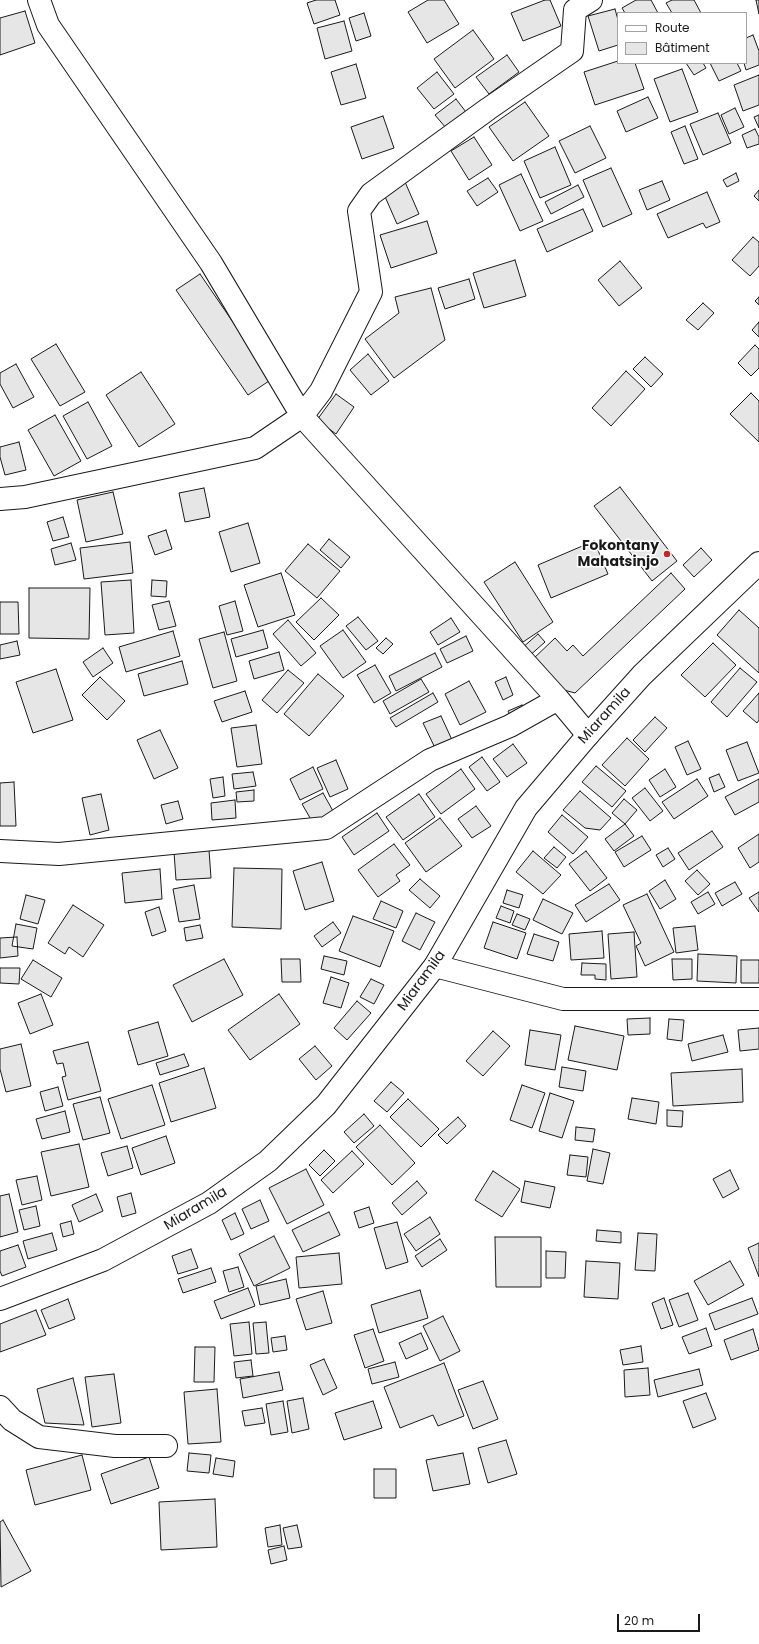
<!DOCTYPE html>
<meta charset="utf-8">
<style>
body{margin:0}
#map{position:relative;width:759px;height:1644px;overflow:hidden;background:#fff;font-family:Poppins,sans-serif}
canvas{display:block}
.legend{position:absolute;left:617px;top:12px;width:130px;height:52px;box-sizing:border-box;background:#fff;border:1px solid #a3a3a3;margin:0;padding:5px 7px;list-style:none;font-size:12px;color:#1a1a1a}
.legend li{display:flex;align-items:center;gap:8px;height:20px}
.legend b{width:20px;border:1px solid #a3a3a3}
.scale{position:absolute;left:617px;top:1614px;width:83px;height:18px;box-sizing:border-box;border:2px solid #1a1a1a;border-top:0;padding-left:5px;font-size:12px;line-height:14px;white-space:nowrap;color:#1a1a1a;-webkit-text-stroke:3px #fff;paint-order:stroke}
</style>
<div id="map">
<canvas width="759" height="1644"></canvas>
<ul class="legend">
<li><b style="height:5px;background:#fff"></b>Route</li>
<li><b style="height:11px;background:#e6e6e6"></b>Bâtiment</li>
</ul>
<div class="scale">20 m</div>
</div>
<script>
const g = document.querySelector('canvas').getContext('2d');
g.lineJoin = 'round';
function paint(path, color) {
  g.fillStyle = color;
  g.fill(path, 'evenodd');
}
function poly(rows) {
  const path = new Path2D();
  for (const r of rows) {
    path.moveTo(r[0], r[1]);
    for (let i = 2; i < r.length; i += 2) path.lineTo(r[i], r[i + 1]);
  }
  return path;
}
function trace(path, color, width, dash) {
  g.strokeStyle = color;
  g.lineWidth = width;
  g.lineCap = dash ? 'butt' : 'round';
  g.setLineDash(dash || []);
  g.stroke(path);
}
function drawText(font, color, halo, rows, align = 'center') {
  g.font = font + ' Poppins,sans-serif';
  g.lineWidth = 3;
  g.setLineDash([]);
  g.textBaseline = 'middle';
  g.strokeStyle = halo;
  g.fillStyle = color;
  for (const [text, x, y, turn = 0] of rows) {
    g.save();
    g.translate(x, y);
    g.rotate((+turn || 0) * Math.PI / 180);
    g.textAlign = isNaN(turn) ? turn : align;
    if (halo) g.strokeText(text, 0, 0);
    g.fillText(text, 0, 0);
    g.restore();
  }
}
const building = poly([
 [316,0,335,0,340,15,314,24,307,3,316,0],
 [428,0,444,0,459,24,427,43,408,12,428,0],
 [545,0,550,0,561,26,523,41,511,13,545,0],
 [636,0,651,0,658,13,625,13,622,8,636,0],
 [672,0,694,0,701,13,672,13,666,3,672,0],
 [756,0,759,0,759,14,756,0],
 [615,9,618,20,618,45,599,51,588,16,615,9],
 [25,11,35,43,0,55,0,18,25,11],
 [364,13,371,36,356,41,349,18,364,13],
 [344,21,352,51,325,59,317,28,344,21],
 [473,30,494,59,455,88,434,59,473,30],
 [753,35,759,51,759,65,746,70,744,63,746,63,746,38,753,35],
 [507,55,519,72,489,94,476,77,507,55],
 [618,61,618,63,635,63,644,89,595,105,584,72,618,61],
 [686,63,703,63,706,68,694,75,686,63],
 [710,63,737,63,741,71,719,81,710,63],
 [356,64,366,98,341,105,331,72,356,64],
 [682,69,698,112,670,122,654,79,682,69],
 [437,72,454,94,434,109,417,88,437,72],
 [759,75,759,105,743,111,734,85,759,75],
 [648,97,658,118,626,132,617,111,648,97],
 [456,99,466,112,446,128,435,115,456,99],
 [525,102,549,136,513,161,489,127,525,102],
 [735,108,744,127,729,134,721,115,735,108],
 [718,113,731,143,703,155,690,124,718,113],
 [759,115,759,128,754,117,759,115],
 [383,116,394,148,362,159,351,127,383,116],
 [590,126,606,158,575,173,559,141,590,126],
 [685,126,698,159,684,164,671,132,685,126],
 [755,129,759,137,759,144,747,148,742,135,755,129],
 [474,137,492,165,469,180,451,151,474,137],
 [555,147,571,185,540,198,524,161,555,147],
 [611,168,632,214,603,227,583,180,611,168],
 [736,173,739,181,727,187,723,180,736,173],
 [521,174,543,221,520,231,499,185,521,174],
 [488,178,498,192,477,206,467,191,488,178],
 [662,181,670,200,647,210,639,190,662,181],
 [405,182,419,214,397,224,383,192,405,182],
 [578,185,584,197,551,214,545,202,578,185],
 [759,190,759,201,754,196,759,190],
 [707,192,720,222,706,228,703,223,668,238,657,214,707,192],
 [583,209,593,231,547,252,537,229,583,209],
 [427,221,437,253,391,268,380,235,427,221],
 [753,237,759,242,759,266,750,276,732,260,753,237],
 [515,260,526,296,484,308,473,273,515,260],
 [620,261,642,288,619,306,598,280,620,261],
 [200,274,272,379,248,395,176,290,200,274],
 [469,279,475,299,445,309,438,288,469,279],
 [431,288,445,340,394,378,365,339,399,313,395,297,431,288],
 [759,297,759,305,755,301,759,297],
 [703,303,714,313,698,330,686,320,703,303],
 [759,322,759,337,752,330,759,322],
 [56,344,85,392,60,406,31,359,56,344],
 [755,345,759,349,759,368,751,376,738,363,755,345],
 [368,354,389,381,371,395,350,370,368,354],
 [645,357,663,374,651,387,633,369,645,357],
 [16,364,34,397,13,408,0,384,0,373,16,364],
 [626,371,645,389,611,426,592,408,626,371],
 [141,372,175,424,139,447,106,395,141,372],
 [751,393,759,401,759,442,730,414,751,393],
 [336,394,354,407,336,434,317,420,336,394],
 [88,402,112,446,87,459,63,416,88,402],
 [55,415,81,461,54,476,28,430,55,415],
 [19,442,26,470,5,475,0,457,0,447,19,442],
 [620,487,677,561,652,581,594,506,620,487],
 [204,488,210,517,185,522,179,493,204,488],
 [113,492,123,534,86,542,77,500,113,492],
 [63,517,69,537,53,541,47,522,63,517],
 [248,523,260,563,231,572,219,532,248,523],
 [166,530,172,549,155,555,148,536,166,530],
 [329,539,350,557,341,568,320,550,329,539],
 [594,541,608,574,551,598,538,565,594,541],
 [130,542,133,573,84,579,80,548,130,542],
 [71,543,76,560,55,565,51,549,71,543],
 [308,544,340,571,317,598,285,571,308,544],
 [701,548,712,560,694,577,683,565,701,548],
 [515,562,553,622,523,642,484,582,515,562],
 [281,573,295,615,258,627,244,585,281,573],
 [671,573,685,589,575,693,553,687,530,662,555,638,567,651,573,645,583,656,671,573],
 [131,580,134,633,105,635,101,582,131,580],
 [152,580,167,581,166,597,151,596,152,580],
 [29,588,90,588,89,639,29,638,29,588],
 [321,598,339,615,314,640,296,622,321,598],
 [169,601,176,626,159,630,152,605,169,601],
 [235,601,243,631,227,635,219,606,235,601],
 [0,602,18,602,19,634,0,634,0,602],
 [739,610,759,628,759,673,717,635,739,610],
 [358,617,378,641,366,650,346,626,358,617],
 [451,618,460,632,438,645,430,632,451,618],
 [288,620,316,653,301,666,273,634,288,620],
 [263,630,268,648,236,657,231,639,263,630],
 [343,630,366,662,343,678,320,646,343,630],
 [173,631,180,656,126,672,119,647,173,631],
 [224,632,237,681,213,688,199,639,224,632],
 [538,634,545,642,528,657,521,649,538,634],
 [466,636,473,651,447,663,440,649,466,636],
 [386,638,393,644,383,654,376,648,386,638],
 [17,641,20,655,0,659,0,645,17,641],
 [713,643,736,665,705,697,681,675,713,643],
 [103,648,113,663,93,677,83,662,103,648],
 [279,652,284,670,254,679,249,661,279,652],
 [435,653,442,667,396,691,389,676,435,653],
 [182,661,188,684,144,696,138,674,182,661],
 [375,665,391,693,374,703,357,675,375,665],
 [740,668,757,682,727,717,711,702,740,668],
 [56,669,73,720,33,733,16,682,56,669],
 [288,670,304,683,277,713,262,700,288,670],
 [318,674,344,696,309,736,284,714,318,674],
 [100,677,125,701,107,720,82,695,100,677],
 [506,677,513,695,503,700,495,682,506,677],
 [421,679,429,692,390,714,383,701,421,679],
 [469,681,486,712,460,725,445,694,469,681],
 [245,691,252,712,222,722,214,701,245,691],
 [433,693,438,702,396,727,390,718,433,693],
 [759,693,759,720,757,723,743,711,759,693],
 [522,705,526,713,512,719,508,711,522,705],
 [441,716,453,742,436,750,423,723,441,716],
 [655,717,667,728,645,752,633,740,655,717],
 [256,725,262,764,237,767,231,728,256,725],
 [160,730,178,768,154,779,137,740,160,730],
 [627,738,649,759,625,786,602,765,627,738],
 [688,741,701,769,687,775,675,747,688,741],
 [747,742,759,773,738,781,726,750,747,742],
 [513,744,527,763,507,777,493,759,513,744],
 [482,757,500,782,487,791,469,767,482,757],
 [336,760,348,789,330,797,317,768,336,760],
 [596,766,626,791,612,807,582,782,596,766],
 [313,767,323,789,300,800,290,779,313,767],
 [461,769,475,789,441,814,426,794,461,769],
 [665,769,676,787,660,797,649,780,665,769],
 [253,772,256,786,234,789,232,774,253,772],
 [719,774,725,787,714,792,709,778,719,774],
 [223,777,225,796,213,798,210,779,223,777],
 [697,779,708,796,674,819,662,802,697,779],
 [759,779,759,802,735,815,725,797,759,779],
 [14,782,16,826,0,826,0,783,14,782],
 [645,788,663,811,650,821,632,798,645,788],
 [254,790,254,801,237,802,236,792,254,790],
 [580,791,611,818,600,830,585,828,563,810,580,791],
 [323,793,333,811,313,823,302,804,323,793],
 [101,794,109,830,90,835,82,798,101,794],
 [419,794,435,817,403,840,386,817,419,794],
 [624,799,637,810,625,824,612,813,624,799],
 [235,800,236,818,212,820,211,803,235,800],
 [178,801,183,819,166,824,161,805,178,801],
 [476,806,491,826,472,838,458,819,476,806],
 [377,813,389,831,354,855,342,837,377,813],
 [562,815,588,837,573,854,548,832,562,815],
 [440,818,462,846,426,872,405,843,440,818],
 [625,824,634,836,614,851,605,839,625,824],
 [712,831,723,847,689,870,678,853,712,831],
 [759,834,759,862,750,868,738,848,759,834],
 [642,836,651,850,624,867,615,852,642,836],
 [394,844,410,865,396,875,400,881,378,897,358,870,394,844],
 [554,847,566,857,557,868,544,858,554,847],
 [668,848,675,859,663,867,656,855,668,848],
 [209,850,211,878,176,880,174,852,209,850],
 [533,851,561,875,543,894,516,872,533,851],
 [586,851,607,878,590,891,569,864,586,851],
 [322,862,334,901,305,910,293,871,322,862],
 [234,868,282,869,281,929,232,927,234,868],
 [160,869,162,899,125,903,122,873,160,869],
 [697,870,710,884,698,895,685,881,697,870],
 [420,879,440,896,430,908,409,890,420,879],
 [665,880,676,899,660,909,649,891,665,880],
 [735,882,742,894,722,906,715,893,735,882],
 [609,884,620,900,586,922,575,905,609,884],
 [194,885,200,919,179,922,173,889,194,885],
 [507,890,523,895,519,908,503,903,507,890],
 [708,892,715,904,698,914,691,902,708,892],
 [759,892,759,912,749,898,759,892],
 [647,894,674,952,645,966,636,946,641,943,623,905,647,894],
 [26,895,45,900,38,924,20,919,26,895],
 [543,899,573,913,562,934,533,920,543,899],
 [381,901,403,911,396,928,373,919,381,901],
 [73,905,104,925,83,957,69,947,65,954,48,943,73,905],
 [501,906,514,911,510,923,496,918,501,906],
 [159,907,166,931,152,936,145,912,159,907],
 [416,913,435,922,420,950,402,941,416,913],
 [517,914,530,919,525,930,512,925,517,914],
 [353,916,394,931,380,967,339,951,353,916],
 [333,922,341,933,322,947,314,936,333,922],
 [493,922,526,933,517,959,484,948,493,922],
 [16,924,37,928,33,949,12,946,16,924],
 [200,925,203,938,186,941,184,928,200,925],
 [695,926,698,950,676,953,673,928,695,926],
 [602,931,604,958,571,960,569,934,602,931],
 [634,932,637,977,611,979,608,934,634,932],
 [534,934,559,942,553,961,527,954,534,934],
 [17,937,18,956,0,958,0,938,17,937],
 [698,954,737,956,736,983,697,981,698,954],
 [324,956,347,961,344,975,321,969,324,956],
 [224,959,243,995,192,1022,173,985,224,959],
 [281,959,300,959,301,982,282,982,281,959],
 [672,959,692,959,692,979,673,980,672,959],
 [33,960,62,978,51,997,21,979,33,960],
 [741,960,759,960,759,983,741,983,741,960],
 [582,963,606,964,606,980,595,979,595,975,581,975,582,963],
 [0,968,20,968,19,984,0,983,0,968],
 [331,977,349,983,341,1008,323,1003,331,977],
 [371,979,384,985,374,1004,360,997,371,979],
 [41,994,53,1025,30,1034,18,1003,41,994],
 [279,994,300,1024,250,1060,228,1030,279,994],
 [357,1001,371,1013,347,1040,334,1028,357,1001],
 [650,1018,650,1034,628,1035,627,1019,650,1018],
 [669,1019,684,1020,682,1041,667,1039,669,1019],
 [158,1022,168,1056,138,1065,128,1031,158,1022],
 [575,1026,624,1036,617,1070,568,1060,575,1026],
 [759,1028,759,1049,740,1051,738,1030,759,1028],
 [530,1030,561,1035,555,1070,525,1065,530,1030],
 [493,1031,510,1046,483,1076,466,1061,493,1031],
 [723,1035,728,1052,692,1061,688,1044,723,1035],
 [88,1042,101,1091,68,1100,62,1077,66,1076,63,1063,57,1064,53,1051,88,1042],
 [21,1044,31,1086,6,1092,0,1069,0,1049,21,1044],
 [315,1046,332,1066,316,1080,299,1059,315,1046],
 [184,1054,189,1066,160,1075,156,1063,184,1054],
 [562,1067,586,1071,583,1091,559,1087,562,1067],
 [204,1068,216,1108,171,1122,159,1083,204,1068],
 [742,1069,743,1102,673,1106,671,1073,742,1069],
 [391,1082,404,1093,387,1112,374,1101,391,1082],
 [152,1085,165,1125,121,1139,108,1099,152,1085],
 [522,1085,545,1093,532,1128,510,1120,522,1085],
 [58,1087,63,1106,45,1111,40,1092,58,1087],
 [550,1093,574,1101,562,1138,539,1131,550,1093],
 [100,1097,110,1133,83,1140,73,1104,100,1097],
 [632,1098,659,1102,656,1124,628,1119,632,1098],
 [408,1099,439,1129,421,1147,390,1117,408,1099],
 [667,1110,683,1111,682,1127,667,1126,667,1110],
 [65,1111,70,1132,42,1139,36,1119,65,1111],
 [364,1114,374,1126,354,1143,344,1132,364,1114],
 [458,1117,466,1126,447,1144,438,1135,458,1117],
 [380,1125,415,1163,392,1185,356,1147,380,1125],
 [576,1127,595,1129,593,1142,575,1140,576,1127],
 [166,1136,175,1163,141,1175,132,1148,166,1136],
 [79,1144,89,1187,51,1196,41,1152,79,1144],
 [127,1146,133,1168,108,1176,101,1153,127,1146],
 [593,1149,610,1153,603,1184,587,1181,593,1149],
 [324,1150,335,1161,320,1176,309,1165,324,1150],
 [352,1151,364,1164,333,1193,321,1180,352,1151],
 [570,1155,588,1157,586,1177,567,1175,570,1155],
 [306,1169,324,1205,287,1224,269,1188,306,1169],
 [730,1170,739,1189,723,1198,713,1179,730,1170],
 [493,1171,520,1189,502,1217,475,1200,493,1171],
 [37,1176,42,1200,22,1205,16,1180,37,1176],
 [417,1181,427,1193,402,1215,392,1203,417,1181],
 [525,1181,555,1187,550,1208,521,1202,525,1181],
 [131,1193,136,1213,122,1217,117,1197,131,1193],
 [9,1194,18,1232,0,1237,0,1196,9,1194],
 [96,1194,103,1211,79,1222,72,1205,96,1194],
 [260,1200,269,1221,251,1229,242,1209,260,1200],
 [36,1206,40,1226,24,1230,19,1210,36,1206],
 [369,1207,374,1223,359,1228,354,1212,369,1207],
 [329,1212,340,1235,303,1252,292,1230,329,1212],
 [235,1213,244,1234,231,1240,222,1220,235,1213],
 [430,1217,440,1234,416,1251,404,1234,430,1217],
 [71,1221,74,1234,63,1237,60,1224,71,1221],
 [397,1222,408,1262,386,1269,374,1228,397,1222],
 [597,1230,621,1232,621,1243,596,1241,597,1230],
 [52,1233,57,1250,28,1259,23,1241,52,1233],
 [638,1233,657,1234,655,1271,635,1270,638,1233],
 [274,1236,290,1268,254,1286,239,1254,274,1236],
 [495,1237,541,1237,541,1287,496,1287,495,1237],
 [440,1239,447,1250,422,1267,415,1256,440,1239],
 [759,1243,759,1277,748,1248,759,1243],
 [18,1245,26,1267,2,1276,0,1271,0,1251,18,1245],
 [191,1249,198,1268,178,1274,172,1256,191,1249],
 [546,1251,566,1252,565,1278,546,1278,546,1251],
 [339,1253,342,1284,299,1288,296,1257,339,1253],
 [586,1261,620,1263,618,1299,584,1297,586,1261],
 [730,1261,744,1285,708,1305,694,1281,730,1261],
 [238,1267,244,1287,229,1292,223,1271,238,1267],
 [211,1268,216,1282,183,1293,178,1279,211,1268],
 [286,1279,290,1298,260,1305,256,1286,286,1279],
 [248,1288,255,1306,221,1319,214,1301,248,1288],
 [420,1290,428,1318,379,1333,371,1305,420,1290],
 [323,1291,332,1323,306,1330,296,1299,323,1291],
 [688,1293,698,1320,679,1327,669,1300,688,1293],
 [664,1298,673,1325,661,1329,652,1303,664,1298],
 [752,1298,758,1314,715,1330,709,1314,752,1298],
 [68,1299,75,1319,49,1329,41,1310,68,1299],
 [36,1310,46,1335,0,1352,0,1324,36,1310],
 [443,1316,460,1351,440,1361,423,1326,443,1316],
 [249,1322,252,1354,234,1356,230,1324,249,1322],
 [266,1322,269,1353,256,1354,253,1323,266,1322],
 [706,1328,712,1346,689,1354,682,1337,706,1328],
 [373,1329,384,1361,365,1368,354,1335,373,1329],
 [753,1329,759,1350,731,1360,724,1340,753,1329],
 [421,1333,428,1349,406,1359,399,1343,421,1333],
 [285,1336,287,1350,273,1352,271,1338,285,1336],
 [641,1346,643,1362,623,1365,620,1350,641,1346],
 [195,1347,215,1347,214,1382,194,1382,195,1347],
 [324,1359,337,1388,323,1395,310,1365,324,1359],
 [251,1360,253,1376,236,1378,234,1362,251,1360],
 [395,1362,399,1377,372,1384,368,1369,395,1362],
 [444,1363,464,1416,438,1426,433,1415,400,1428,384,1387,444,1363],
 [648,1368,650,1395,625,1397,624,1370,648,1368],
 [699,1369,703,1385,658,1397,654,1380,699,1369],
 [279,1372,283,1390,243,1398,240,1379,279,1372],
 [114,1374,121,1423,92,1427,85,1377,114,1374],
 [73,1378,84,1425,45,1423,37,1389,73,1378],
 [483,1381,498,1419,473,1429,458,1390,483,1381],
 [217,1389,221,1442,188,1444,184,1392,217,1389],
 [706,1393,716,1419,693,1428,683,1401,706,1393],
 [303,1398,309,1429,292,1433,287,1401,303,1398],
 [283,1401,288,1432,271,1435,266,1404,283,1401],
 [373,1401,382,1428,344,1440,335,1413,373,1401],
 [262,1408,265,1423,245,1426,242,1411,262,1408],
 [506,1440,517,1474,488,1483,478,1448,506,1440],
 [189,1453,211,1455,209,1473,187,1471,189,1453],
 [463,1453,470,1484,433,1491,426,1460,463,1453],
 [82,1455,91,1490,35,1505,26,1470,82,1455],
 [149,1457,159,1488,111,1504,101,1474,149,1457],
 [216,1458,235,1461,233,1477,213,1474,216,1458],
 [374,1469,396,1469,396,1498,374,1498,374,1469],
 [215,1499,217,1547,161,1550,159,1502,215,1499],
 [3,1520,31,1571,1,1587,0,1522,3,1520],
 [280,1525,282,1545,268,1547,265,1528,280,1525],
 [297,1525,302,1547,288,1549,283,1528,297,1525],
 [284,1546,287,1560,271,1564,268,1550,284,1546]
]);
paint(building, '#e6e6e6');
trace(building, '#1a1a1a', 1);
const street = poly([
 [39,0,48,25,211,263,302,416,558,699,588,735],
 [0,499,25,497,255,448,302,416,321,391,371,292,359,211,371,194,488,109,572,51,575,10,591,0],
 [0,851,59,854,326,828,430,760,510,726,558,699],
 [435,966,563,999,759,999],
 [0,1407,12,1420,39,1437,115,1446,166,1446]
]);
const primary = poly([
 [0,1299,103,1260,209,1203,268,1161,326,1105,435,966,526,808,588,735,642,675,759,563]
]);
trace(street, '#1a1a1a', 24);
trace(primary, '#1a1a1a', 24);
trace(street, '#fff', 22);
trace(primary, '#fff', 22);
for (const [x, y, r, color] of [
 [667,554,4,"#c62828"]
]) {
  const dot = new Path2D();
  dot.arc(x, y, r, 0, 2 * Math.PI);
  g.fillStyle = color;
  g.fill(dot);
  trace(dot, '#fff', 1.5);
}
drawText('bold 14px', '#1a1a1a', '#fff', [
 ["Fokontany",659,546],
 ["Mahatsinjo",659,562]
], 'right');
drawText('14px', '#1a1a1a', '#fff', [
 ["Miaramila",605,716,-48],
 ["Miaramila",422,981,-54],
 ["Miaramila",196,1209,-31]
]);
</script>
